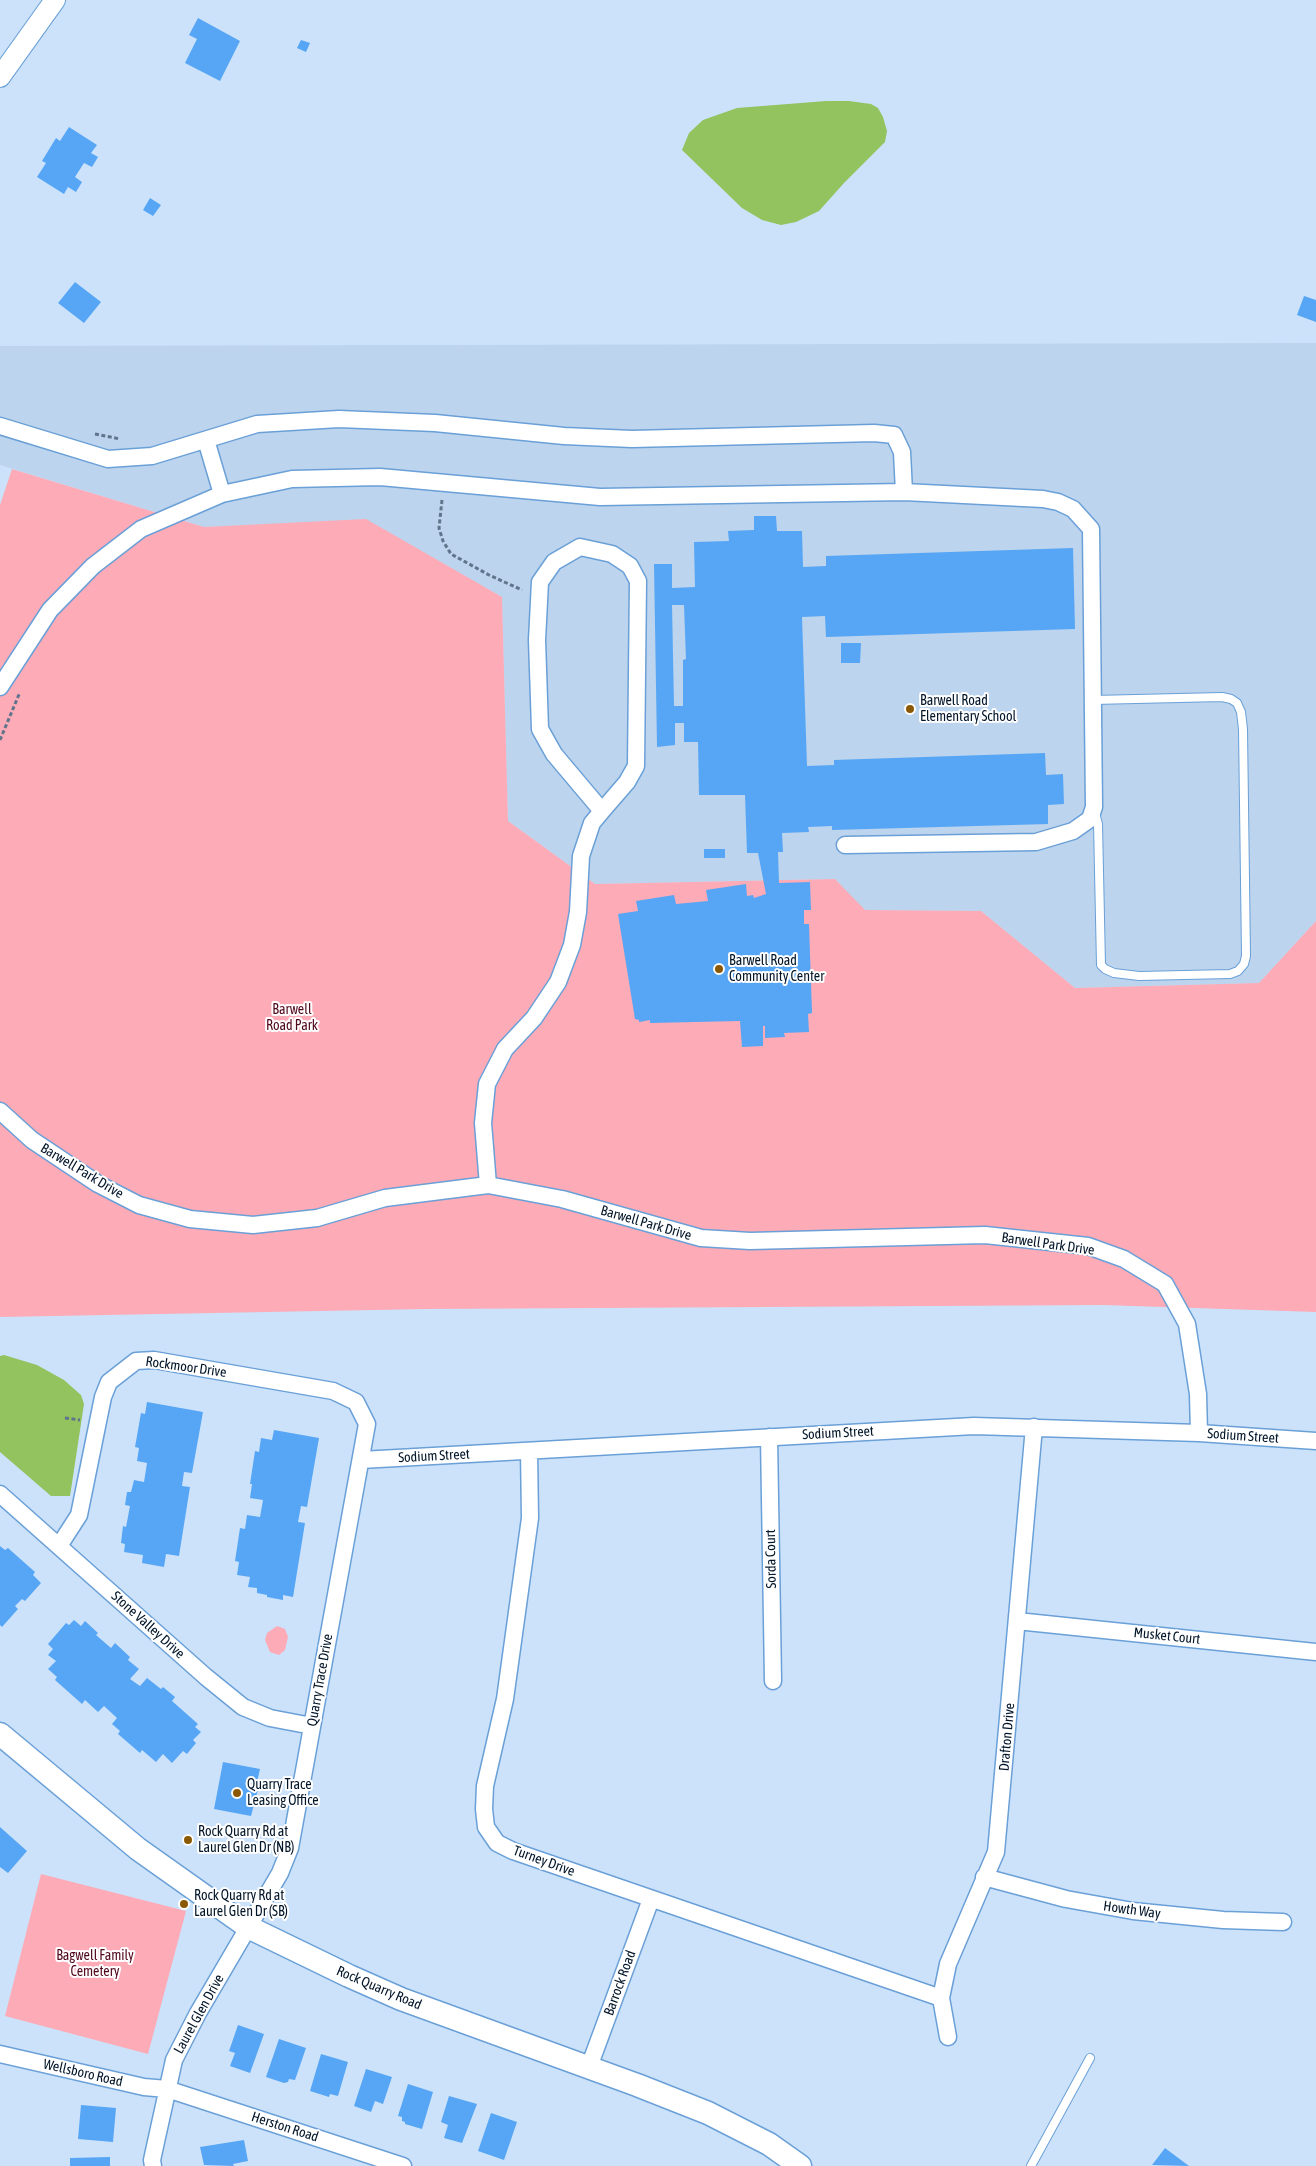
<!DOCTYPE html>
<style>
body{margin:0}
canvas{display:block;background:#cce2fa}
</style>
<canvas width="1316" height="2166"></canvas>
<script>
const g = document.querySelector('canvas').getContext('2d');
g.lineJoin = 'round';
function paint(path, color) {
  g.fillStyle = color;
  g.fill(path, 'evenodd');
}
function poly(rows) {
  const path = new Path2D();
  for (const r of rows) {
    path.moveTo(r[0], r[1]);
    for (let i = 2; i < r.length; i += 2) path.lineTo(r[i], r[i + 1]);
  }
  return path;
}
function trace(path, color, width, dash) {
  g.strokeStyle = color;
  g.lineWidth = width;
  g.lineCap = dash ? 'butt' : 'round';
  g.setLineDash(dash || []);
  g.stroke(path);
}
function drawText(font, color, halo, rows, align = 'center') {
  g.font = font + ' "Asap Condensed",sans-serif';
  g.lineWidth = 4;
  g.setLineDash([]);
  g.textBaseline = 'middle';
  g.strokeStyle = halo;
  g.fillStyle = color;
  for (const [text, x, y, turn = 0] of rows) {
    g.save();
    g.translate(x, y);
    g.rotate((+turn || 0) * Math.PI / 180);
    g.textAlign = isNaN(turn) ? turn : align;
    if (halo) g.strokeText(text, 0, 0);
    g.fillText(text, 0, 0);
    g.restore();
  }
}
paint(poly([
 [1316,343,1316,921,1259,983,1075,988,981,911,864,910,835,879,595,884,508,821,502,597,366,520,204,527,0,465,0,346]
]), '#bcd4ed');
paint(poly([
 [12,469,204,527,366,519,502,597,508,821,595,884,835,879,865,910,981,911,1075,988,1259,983,1316,921,1316,1312,1103,1305,427,1309,0,1317,0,505],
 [277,1626,285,1629,288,1637,285,1650,279,1655,270,1652,265,1640,267,1633],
 [41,1874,186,1911,148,2054,5,2016]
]), '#fdabb7');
paint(poly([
 [826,101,849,101,871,104,878,108,883,117,887,131,885,142,844,183,819,211,796,222,781,225,762,220,742,208,682,150,689,133,703,120,737,108],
 [4,1355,37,1365,64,1380,81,1395,84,1404,70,1496,51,1496,0,1452,0,1356]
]), '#93c35f');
paint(poly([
 [198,18,240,41,220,81,185,63,197,39,189,35],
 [301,40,310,43,306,52,297,48],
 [69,127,97,145,91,153,98,157,92,167,84,163,75,177,82,182,76,192,68,187,64,194,37,177,46,163,42,161,56,138,60,141],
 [150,198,161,205,153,216,143,210],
 [75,282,101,302,84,323,58,303],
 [1304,296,1316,300,1316,322,1297,315],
 [754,516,776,516,777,531,802,531,803,567,826,566,826,556,1073,548,1075,629,826,637,825,616,802,617,807,766,834,765,834,760,1045,753,1046,775,1063,774,1064,804,1048,805,1048,824,832,830,832,826,808,827,809,832,782,833,783,852,778,852,779,883,810,882,811,910,804,910,804,924,809,924,812,1013,808,1014,809,1032,784,1033,785,1037,765,1038,765,1026,763,1026,763,1046,742,1047,740,1021,650,1023,650,1020,639,1022,639,1020,635,1019,618,914,638,911,636,901,674,895,676,904,708,901,706,890,746,884,747,896,753,895,754,898,766,894,758,853,747,853,745,795,699,795,698,742,684,742,684,723,675,723,675,745,657,747,654,564,672,564,672,588,695,587,694,542,729,541,728,531,754,530],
 [672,605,684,605,686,659,683,660,683,706,674,706],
 [841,643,861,643,860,663,841,663],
 [704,849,725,849,725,858,704,858],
 [147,1402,203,1412,192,1473,184,1472,182,1486,190,1487,179,1556,166,1554,164,1567,142,1563,143,1555,124,1552,125,1544,121,1543,123,1526,126,1527,130,1506,125,1505,127,1492,131,1492,134,1480,144,1482,147,1463,137,1461,139,1448,135,1447,141,1413,145,1414],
 [274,1430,319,1438,307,1507,301,1506,298,1522,305,1523,293,1597,283,1595,283,1600,267,1597,267,1595,257,1593,257,1588,248,1587,250,1577,237,1575,239,1562,235,1561,240,1528,245,1529,247,1515,260,1517,263,1500,250,1498,252,1484,250,1484,255,1451,259,1452,261,1438,272,1440],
 [0,1546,5,1550,8,1548,35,1572,33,1575,41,1583,25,1601,22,1599,15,1606,18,1609,2,1627,0,1625],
 [74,1620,81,1626,85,1621,98,1633,96,1635,111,1648,115,1643,130,1657,128,1660,139,1669,130,1679,140,1686,147,1678,161,1689,163,1687,175,1697,172,1701,198,1724,195,1727,201,1732,193,1740,196,1743,187,1754,183,1751,172,1763,163,1754,156,1762,142,1750,140,1753,118,1734,120,1731,112,1724,117,1718,104,1706,98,1712,85,1700,82,1704,55,1680,57,1677,48,1669,56,1661,48,1655,53,1649,48,1644,66,1623,69,1625],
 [223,1762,260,1769,257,1782,260,1782,251,1816,214,1809],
 [0,1827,27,1851,8,1873,0,1867],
 [238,2025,264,2034,250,2073,230,2066,235,2053,229,2051],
 [279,2039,306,2048,295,2080,289,2079,288,2082,284,2083,266,2077],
 [321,2054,348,2062,338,2096,330,2094,329,2097,310,2091],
 [366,2069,392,2077,383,2104,375,2101,371,2112,354,2106],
 [408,2084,433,2092,422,2129,405,2124,405,2122,402,2121,402,2117,398,2116],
 [449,2096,477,2104,462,2143,444,2138,448,2125,441,2122],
 [81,2105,116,2108,113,2142,78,2139],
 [491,2113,517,2122,504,2160,478,2151],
 [244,2140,248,2161,233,2164,234,2166,204,2165,200,2147],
 [1165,2148,1189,2166,1152,2165],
 [110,2157,110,2166,70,2166,70,2158]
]), '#56a6f5');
const service = poly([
 [1093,700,1222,697,1231,699,1237,703,1241,712,1243,729,1246,956,1244,964,1238,971,1230,974,1139,976,1114,973,1105,969,1101,965,1098,824,1095,813],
 [1031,2166,1090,2058]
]);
const minor = poly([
 [0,426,108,459,152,456,257,424,339,419,435,423,564,436,632,439,874,433,894,435,902,452,904,492],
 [206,440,222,494],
 [0,687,50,610,93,566,141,529,222,494,292,479,380,477,600,497,904,492,1043,499,1058,502,1073,509,1091,529,1094,807,1090,819,1073,831,1036,842,845,845],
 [0,1111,32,1140,98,1184,139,1205,190,1219,253,1225,317,1218,385,1198,488,1185,562,1199,701,1238,750,1241,985,1235,1088,1246,1124,1259,1165,1284,1187,1324,1198,1394,1199,1433],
 [488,1185,483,1123,487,1084,505,1049,534,1018,558,982,572,945,578,912,581,856,592,823,602,811,627,782,636,766,638,581,630,566,612,554,580,547,554,562,540,582,537,640,540,729,554,754,602,811],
 [769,1437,773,1681],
 [529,1451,530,1518,505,1699,485,1786,484,1809,486,1827,497,1843,513,1851,941,1998],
 [361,1460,974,1426,1199,1433,1316,1441],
 [0,1494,206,1677,243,1707,270,1718,312,1726],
 [59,1546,79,1515,103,1397,109,1382,136,1361,154,1360,333,1391,356,1402,367,1424,290,1848,280,1873,198,2013,174,2060,152,2160,153,2166],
 [1017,1621,1316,1652],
 [984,1877,1066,1899,1133,1911,1223,1920,1283,1922],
 [948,2037,941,1998,948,1964,996,1852,1034,1427],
 [0,2054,144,2087,167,2089,403,2166],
 [589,2067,651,1899]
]);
const tertiary = poly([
 [0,77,55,0]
]);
const secondary = poly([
 [0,1734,138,1849,248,1927,349,1976,401,1999,637,2085,708,2113,769,2144,800,2166]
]);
trace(service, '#6aa0d7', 10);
trace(minor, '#6aa0d7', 19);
trace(tertiary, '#6aa0d7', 22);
trace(secondary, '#6aa0d7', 25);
trace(poly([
 [95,434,120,439],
 [442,500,439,528,443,541,451,554,489,575,522,590],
 [0,740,20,692],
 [65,1418,80,1420]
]), '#60758b', 3, [4, 2.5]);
trace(service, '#fff', 8);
trace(minor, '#fff', 16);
trace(tertiary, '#fff', 20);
trace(secondary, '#fff', 22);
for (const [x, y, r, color] of [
 [910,709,5,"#8b5804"],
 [719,969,5,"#8b5804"],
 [237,1793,5,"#8b5804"],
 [188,1840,5,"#8b5804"],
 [184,1904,5,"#8b5804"]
]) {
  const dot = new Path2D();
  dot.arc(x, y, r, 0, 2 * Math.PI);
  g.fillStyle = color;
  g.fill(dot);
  trace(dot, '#fff', 2);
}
drawText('14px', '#021529', '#fff', [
 ["Barwell Road",920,701],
 ["Elementary School",920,717],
 ["Barwell Road",729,961],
 ["Community Center",729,977],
 ["Quarry Trace",247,1785],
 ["Leasing Office",247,1801],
 ["Rock Quarry Rd at",198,1832],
 ["Laurel Glen Dr (NB)",198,1848],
 ["Rock Quarry Rd at",194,1896],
 ["Laurel Glen Dr (SB)",194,1912]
], 'left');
drawText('14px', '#51091e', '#fff', [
 ["Barwell",292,1010],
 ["Road Park",292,1026],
 ["Bagwell Family",95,1956],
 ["Cemetery",95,1972]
]);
drawText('14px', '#021529', '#fff', [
 ["Barwell Park Drive",82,1171,31],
 ["Barwell Park Drive",646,1223,16],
 ["Barwell Park Drive",1048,1244,8],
 ["Rockmoor Drive",186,1367,8],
 ["Sodium Street",838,1433,-3],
 ["Sodium Street",1243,1436,4],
 ["Sodium Street",434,1456,-3],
 ["Sorda Court",771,1559,-91],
 ["Stone Valley Drive",148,1625,42],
 ["Musket Court",1167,1636,6],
 ["Quarry Trace Drive",320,1680,-80],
 ["Drafton Drive",1007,1737,-85],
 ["Turney Drive",544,1861,20],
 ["Howth Way",1132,1910,8],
 ["Barrock Road",620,1983,-70],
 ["Rock Quarry Road",379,1988,23],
 ["Laurel Glen Drive",199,2014,-61],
 ["Wellsboro Road",83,2073,13],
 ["Herston Road",285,2127,18]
]);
</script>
